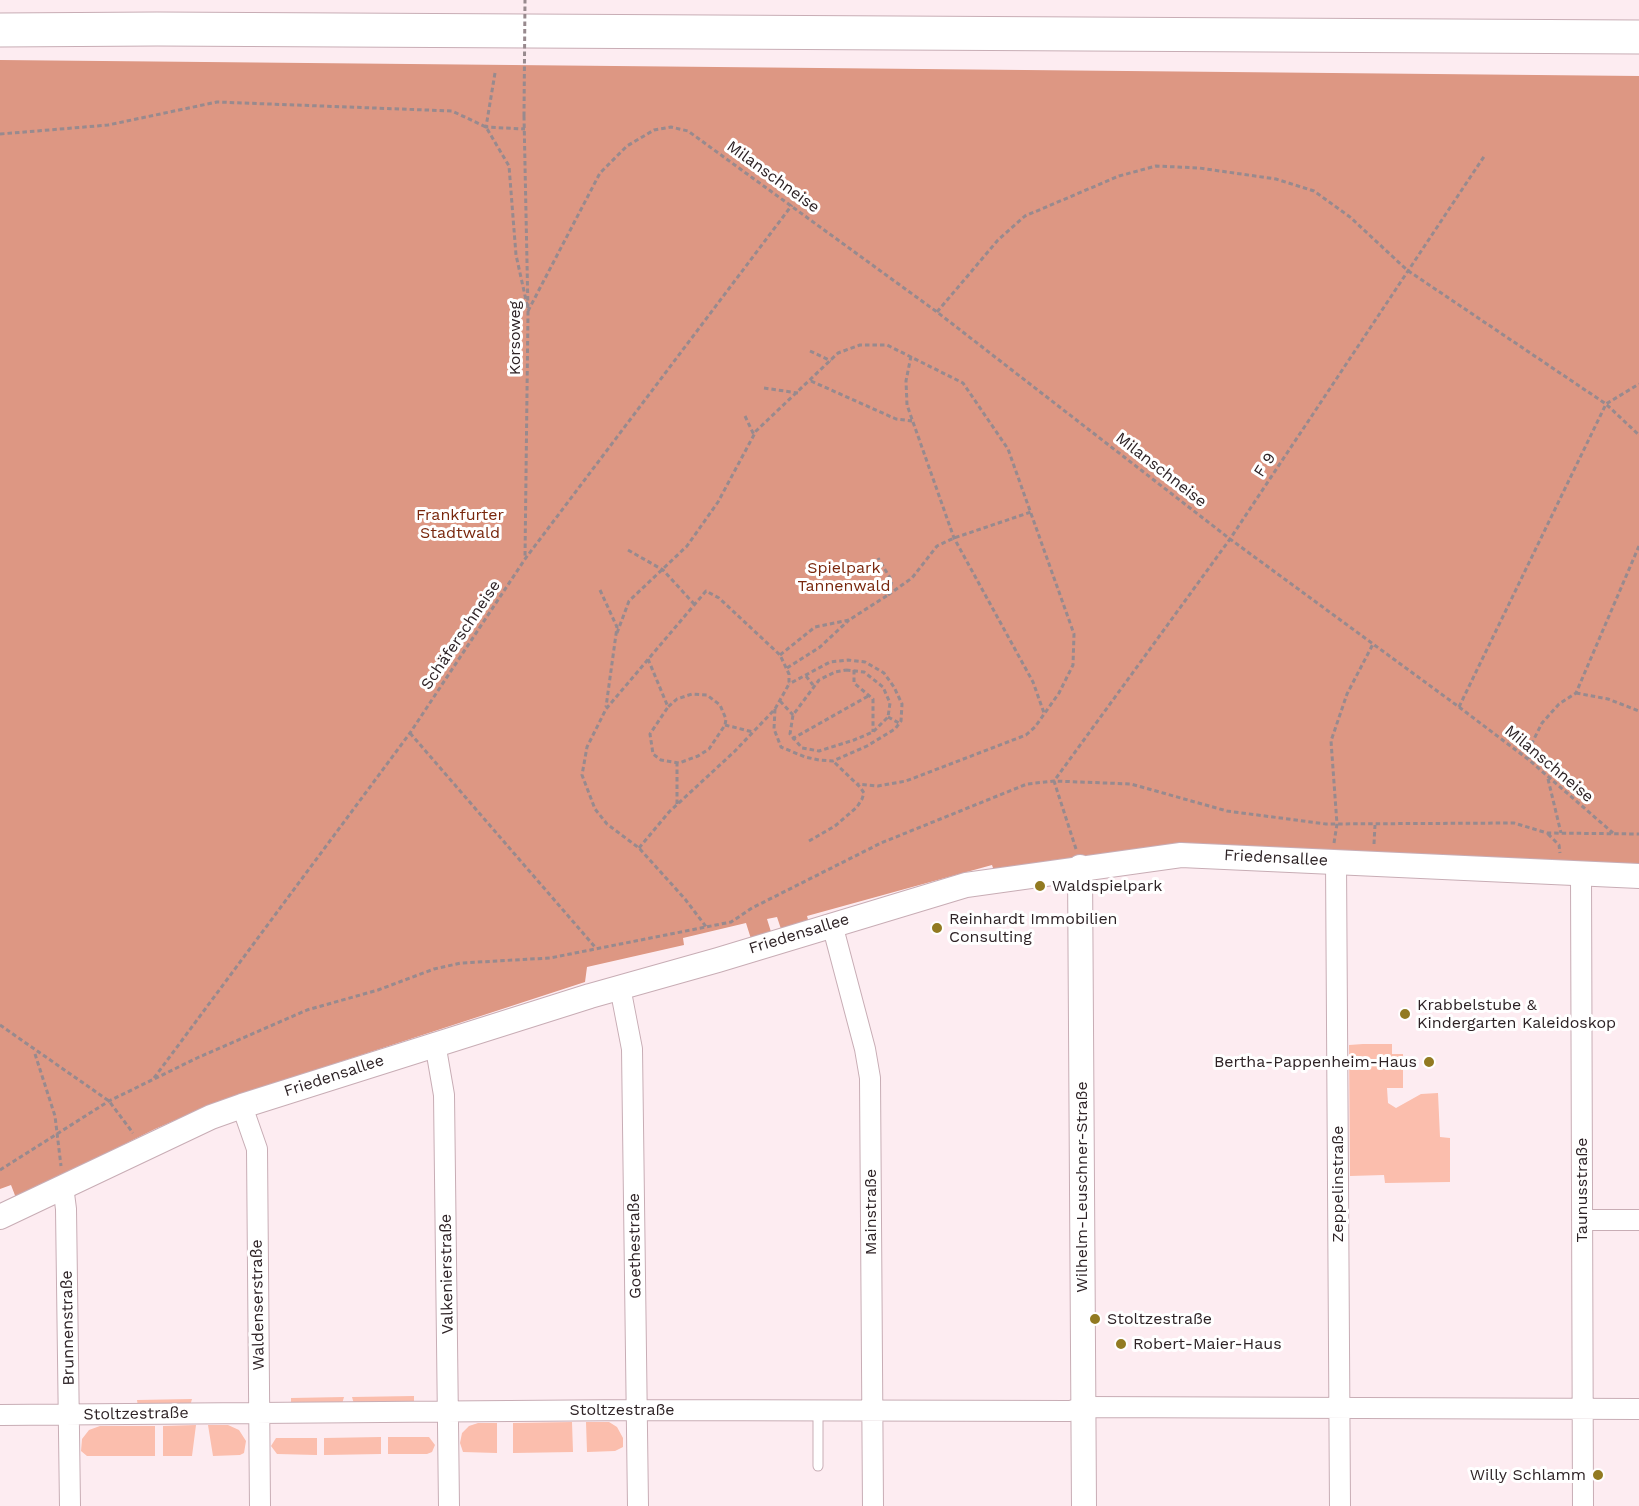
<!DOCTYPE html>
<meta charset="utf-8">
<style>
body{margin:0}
canvas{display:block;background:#fdecf1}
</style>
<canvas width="1639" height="1506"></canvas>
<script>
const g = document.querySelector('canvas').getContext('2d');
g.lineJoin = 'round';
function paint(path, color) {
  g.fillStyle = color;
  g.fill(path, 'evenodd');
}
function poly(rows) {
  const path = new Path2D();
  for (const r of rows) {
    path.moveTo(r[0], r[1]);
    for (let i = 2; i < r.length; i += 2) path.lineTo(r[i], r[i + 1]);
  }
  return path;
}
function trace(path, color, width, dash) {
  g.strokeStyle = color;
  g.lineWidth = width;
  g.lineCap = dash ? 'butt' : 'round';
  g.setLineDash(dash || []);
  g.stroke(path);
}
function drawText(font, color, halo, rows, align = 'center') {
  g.font = font + ' "Work Sans",sans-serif';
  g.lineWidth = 6;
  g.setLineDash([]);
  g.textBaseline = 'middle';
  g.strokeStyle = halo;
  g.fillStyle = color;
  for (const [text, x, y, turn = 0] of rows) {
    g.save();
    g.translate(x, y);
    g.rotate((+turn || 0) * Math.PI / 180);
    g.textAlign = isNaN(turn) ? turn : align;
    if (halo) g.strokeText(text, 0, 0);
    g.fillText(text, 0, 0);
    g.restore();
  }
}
paint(poly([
 [1363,1044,1392,1044,1392,1054,1403,1054,1403,1088,1387,1088,1388,1103,1396,1108,1421,1094,1438,1093,1440,1137,1450,1138,1450,1182,1385,1183,1384,1175,1350,1176,1349,1045],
 [414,1396,414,1404,354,1404,352,1397],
 [344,1397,342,1404,291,1405,291,1398],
 [192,1399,190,1406,138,1407,137,1400],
 [572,1422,573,1452,513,1453,513,1423],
 [586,1422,609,1422,617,1427,623,1438,623,1447,615,1451,587,1452],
 [478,1423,497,1423,497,1453,463,1452,460,1443,462,1433,469,1426],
 [196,1425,192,1456,163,1456,163,1426],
 [208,1425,228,1425,239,1430,246,1441,244,1453,240,1455,213,1456],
 [100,1426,155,1426,155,1456,87,1456,81,1451,82,1439,89,1430],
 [381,1437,381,1454,324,1455,324,1438],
 [388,1437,429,1437,435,1445,432,1452,427,1454,388,1454],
 [276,1438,317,1438,317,1455,277,1454,271,1446]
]), '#fbbead');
paint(poly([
 [0,60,1639,76,1639,866,1373,854,994,871,992,865,807,916,809,923,782,932,777,917,767,919,772,935,752,942,746,923,683,938,684,945,587,967,585,982,217,1102,155,1129,16,1198,11,1185,0,1189]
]), '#dd9783');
const service = poly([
 [818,1466,818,1411]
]);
const minor = poly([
 [1336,861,1340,1506],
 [1581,875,1583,1506],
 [832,924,865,1049,870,1078,873,1506],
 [620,987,632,1049,638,1506],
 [435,1043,444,1095,449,1506],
 [242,1106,257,1149,260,1506],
 [63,1186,66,1209,70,1506],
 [1582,1220,1639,1220],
 [0,1415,637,1410,1070,1411,1084,1407,1639,1409]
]);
const tertiary = poly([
 [1080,867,1084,1506],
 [0,1217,211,1117,242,1106,590,996,718,960,966,885,1181,855,1639,876]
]);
const motorway = poly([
 [0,30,157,29,1639,37]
]);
trace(service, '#c8adb5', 11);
trace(minor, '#c8adb5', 22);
trace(tertiary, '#c8adb5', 26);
trace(motorway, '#c8adb5', 35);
trace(poly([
 [495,73,486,127,525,129],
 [524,116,528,311,525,558],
 [0,134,108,125,217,102,452,111,486,127,509,166,516,255,528,309],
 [528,311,600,173,627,146,654,130,671,127,688,131,937,312,1230,539,1459,707,1529,760,1613,833],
 [937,312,998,240,1025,216,1119,176,1156,166,1199,168,1276,179,1314,191,1350,217,1407,270,1606,404,1639,435],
 [810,351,831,361],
 [911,356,906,381,907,405,954,538,1033,682,1044,713],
 [811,381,896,419,912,421],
 [764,388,798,393],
 [745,416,754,435],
 [628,550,663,570,695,605],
 [600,590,617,627,606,707],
 [888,595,912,578,937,546,954,538,1031,512],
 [617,633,629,601,687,546,718,502,756,431,838,353,860,345,887,345,963,383,1008,449,1074,634,1073,665,1059,693,1035,727,1026,735,906,781,878,786,857,784],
 [780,655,815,627,849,620,888,595,892,581,878,558],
 [648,659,668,707,677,699,692,694,707,695,720,705,726,719,725,725,709,749,698,756,679,763,661,760,653,754,650,734,668,707],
 [787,668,820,647,849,620],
 [846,670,864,672,883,687,890,703,888,717,873,732,854,740,819,751,802,748,790,734,793,715,819,680,835,672,846,670],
 [854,670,854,683,873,699,873,732],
 [806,676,813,685],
 [1576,693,1608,699,1639,711],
 [780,701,793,715],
 [1459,707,1606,404,1639,384],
 [775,709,774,729,781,747,805,757,819,760,833,761,867,746,895,729,901,721,902,704,894,687,884,673,865,662,848,660,830,662,789,684],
 [888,717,899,723],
 [725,725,753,732],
 [410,733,595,947],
 [792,739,870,695],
 [1529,759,1530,747,1542,723,1559,704,1576,693,1639,546],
 [1548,779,1561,833],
 [677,804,677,764],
 [1548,834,1559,845,1560,853],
 [809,841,835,826,857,807,862,799,864,793,860,787,833,761],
 [1334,843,1337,824,1331,741,1347,694,1373,644],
 [1374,844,1375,825],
 [639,848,669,812,735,751,775,709,789,684,789,674,780,655,719,598,706,591,606,709,587,747,582,775,595,809,607,824,639,848,685,899,707,928],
 [1076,849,1054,781,1230,539,1485,155],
 [0,1025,109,1101,133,1133],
 [35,1054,55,1116,61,1166],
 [154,1078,410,733,525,559,792,205],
 [0,1170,109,1101,197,1058,307,1010,378,990,434,969,461,963,550,958,731,922,752,908,881,843,1027,784,1054,781,1131,784,1227,811,1326,824,1514,823,1547,833,1639,834]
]), '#988a8e', 3, [4.5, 3]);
trace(service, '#fff', 9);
trace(minor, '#fff', 20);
trace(tertiary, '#fff', 24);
trace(motorway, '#fff', 33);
trace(poly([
 [524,116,525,0]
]), '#988a8e', 3, [4.5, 3]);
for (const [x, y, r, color] of [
 [1040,886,6,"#927a21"],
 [937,928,6,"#927a21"],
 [1405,1014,6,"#927a21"],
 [1429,1062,6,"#927a21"],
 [1095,1319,6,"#927a21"],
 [1121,1344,6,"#927a21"],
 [1598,1475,6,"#927a21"]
]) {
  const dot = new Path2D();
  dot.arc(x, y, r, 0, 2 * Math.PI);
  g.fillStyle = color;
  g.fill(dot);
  trace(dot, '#fff', 2);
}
drawText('16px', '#2e2326', '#fff', [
 ["Milanschneise",773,177,36],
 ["Korsoweg",515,338,-90],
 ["F 9",1265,465,-57],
 ["Milanschneise",1161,470,38],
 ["Schäferschneise",461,635,-56],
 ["Milanschneise",1549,764,40],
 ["Friedensallee",1276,858,3],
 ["Friedensallee",799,934,-17],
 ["Friedensallee",334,1076,-18],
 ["Zeppelinstraße",1338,1184,-90],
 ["Wilhelm-Leuschner-Straße",1082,1187,-90],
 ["Taunusstraße",1582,1190,-90],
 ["Mainstraße",871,1212,-90],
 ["Goethestraße",635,1246,-91],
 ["Valkenierstraße",447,1274,-91],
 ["Waldenserstraße",258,1305,-91],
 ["Brunnenstraße",68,1328,-91],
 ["Stoltzestraße",622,1410],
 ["Stoltzestraße",136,1414,-1]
]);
drawText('16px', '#79270d', '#fff', [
 ["Frankfurter",460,515],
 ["Stadtwald",460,533],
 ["Spielpark",844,568],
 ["Tannenwald",844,586]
]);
drawText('16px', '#2e2326', '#fff', [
 ["Waldspielpark",1052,886],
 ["Reinhardt Immobilien",949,919],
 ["Consulting",949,937],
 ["Krabbelstube &",1417,1005],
 ["Kindergarten Kaleidoskop",1417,1023],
 ["Bertha-Pappenheim-Haus",1417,1062,"right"],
 ["Stoltzestraße",1107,1319],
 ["Robert-Maier-Haus",1133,1344],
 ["Willy Schlamm",1586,1475,"right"]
], 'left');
</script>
